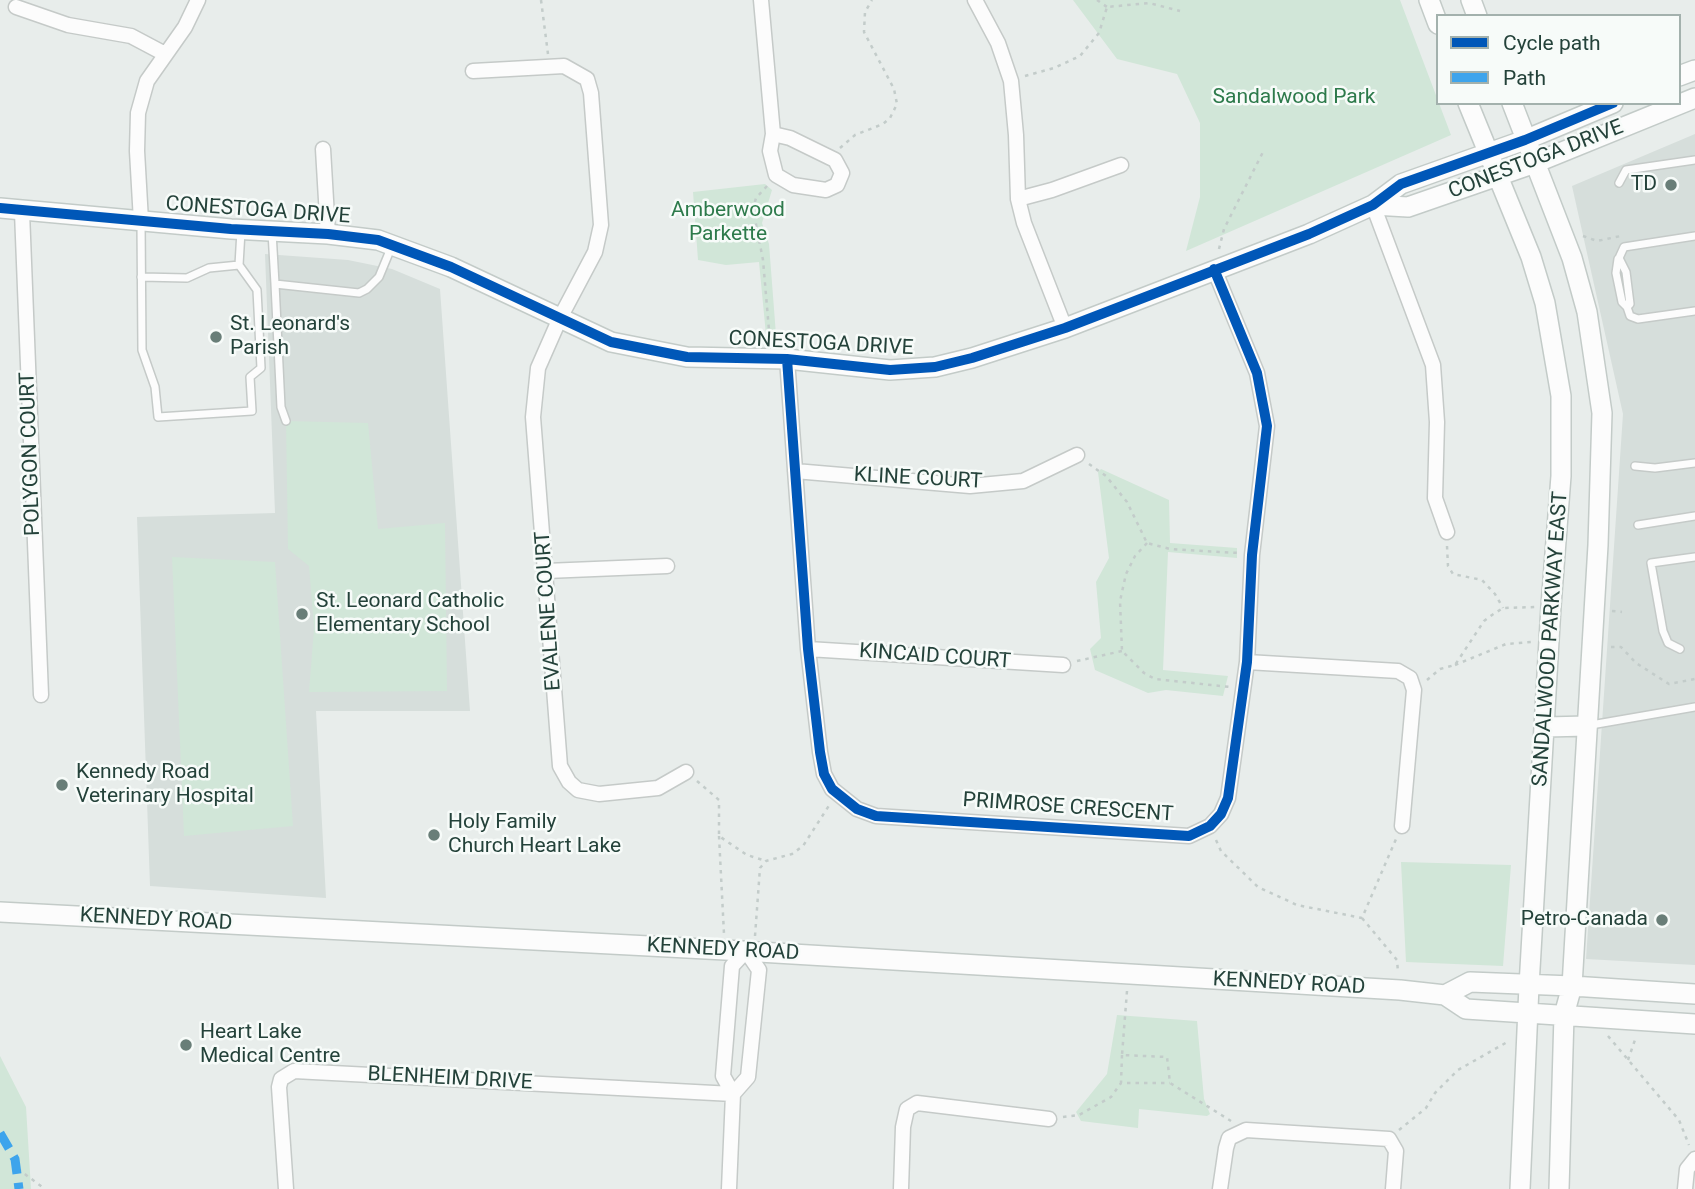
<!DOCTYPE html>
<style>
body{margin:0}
#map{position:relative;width:1695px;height:1189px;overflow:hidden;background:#e8edeb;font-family:Roboto,sans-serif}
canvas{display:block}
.legend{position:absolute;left:1436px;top:14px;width:245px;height:91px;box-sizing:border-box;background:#f7fbf9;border:2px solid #a3b1ad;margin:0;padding:9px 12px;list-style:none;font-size:21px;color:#24423a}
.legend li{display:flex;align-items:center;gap:14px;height:35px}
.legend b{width:35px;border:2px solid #a3b1ad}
</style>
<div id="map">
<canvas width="1695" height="1189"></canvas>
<ul class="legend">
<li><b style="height:9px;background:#0057b8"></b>Cycle path</li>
<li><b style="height:9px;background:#3ea4ec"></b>Path</li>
</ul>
</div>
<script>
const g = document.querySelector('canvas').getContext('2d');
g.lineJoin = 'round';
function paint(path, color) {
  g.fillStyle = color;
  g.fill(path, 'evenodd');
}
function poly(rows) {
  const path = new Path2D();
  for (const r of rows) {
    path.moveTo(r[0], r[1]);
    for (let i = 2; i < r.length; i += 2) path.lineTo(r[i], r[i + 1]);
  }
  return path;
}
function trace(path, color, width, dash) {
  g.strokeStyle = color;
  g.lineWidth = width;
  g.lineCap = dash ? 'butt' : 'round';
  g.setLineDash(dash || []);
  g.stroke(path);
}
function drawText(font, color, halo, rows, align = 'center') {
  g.font = font + ' Roboto,sans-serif';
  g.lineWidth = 5;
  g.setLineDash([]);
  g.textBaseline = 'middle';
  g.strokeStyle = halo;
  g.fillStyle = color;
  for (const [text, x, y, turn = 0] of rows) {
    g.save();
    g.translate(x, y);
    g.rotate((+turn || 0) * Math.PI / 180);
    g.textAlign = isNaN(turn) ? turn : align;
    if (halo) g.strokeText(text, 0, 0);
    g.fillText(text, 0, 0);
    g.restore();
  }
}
paint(poly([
 [1695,134,1695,965,1586,959,1623,414,1572,186],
 [265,254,348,260,392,269,440,289,470,711,316,711,326,898,150,886,137,517,275,513]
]), '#d6dedb');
paint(poly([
 [1073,0,1400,0,1451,135,1186,251,1200,197,1200,123,1177,74,1117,59],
 [765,184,772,190,762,223,769,244,776,335,766,335,759,262,726,265,698,260,693,192],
 [286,421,368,423,378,529,445,523,447,691,309,692,314,628,309,566,288,549],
 [1101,469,1169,500,1170,543,1237,548,1237,558,1168,552,1163,670,1228,676,1223,696,1166,690,1148,693,1095,670,1090,649,1101,638,1096,582,1109,558,1098,472],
 [172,557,275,562,293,826,184,836],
 [1401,862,1511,865,1503,966,1406,962],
 [1117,1015,1197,1021,1204,1099,1210,1114,1207,1116,1139,1109,1138,1128,1081,1121,1076,1112,1107,1074],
 [0,1056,26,1107,31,1189,0,1189]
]), '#d1e6d8');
const lane = poly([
 [1619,183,1626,170,1695,160],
 [141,222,142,350,155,387,158,417,252,411,250,377,261,368,257,290,239,265,241,231],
 [272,232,275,284,359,293,367,289,379,277,391,248],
 [1695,236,1624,247,1619,258,1626,272,1630,304,1627,307,1630,316,1638,319,1695,311],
 [1618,259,1616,273,1622,302,1627,307],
 [141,277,187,278,209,268,239,265],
 [275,284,281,407,286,421],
 [1635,466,1655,468,1695,463],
 [1638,525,1695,516],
 [1680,649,1668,643,1663,631,1651,563,1695,557],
 [1591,725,1695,707]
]);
const street = poly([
 [761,0,773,134,770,151,776,175,793,185,826,190,837,185,842,173,835,160,790,138,773,134],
 [975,0,998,43,1011,81,1016,135,1018,199,1024,223,1065,328],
 [16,7,68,25,131,36,165,54],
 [473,71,564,66,587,79,591,93,601,225,595,252,560,318,538,368,533,417,560,766,569,782,578,790,599,794,658,788,686,772],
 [323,149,328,234],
 [1018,199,1052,190,1121,165],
 [1373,205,1433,365,1437,422,1435,498,1447,532],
 [22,212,41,695],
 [141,221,137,151,138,113,147,81,185,27,198,0],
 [787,359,808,649,820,752,824,774,832,789,857,809,876,816,1189,836,1210,826,1221,814,1228,798,1247,662,1252,555,1267,426,1257,373,1214,269],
 [795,471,970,486,1023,481,1077,455],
 [546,571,667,566],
 [808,649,1063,665],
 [1247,662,1398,671,1410,678,1414,690,1402,826],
 [286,1189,279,1087,281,1079,294,1071,733,1094],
 [729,1189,733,1094,723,1076,732,966,746,951,759,970,748,1077,733,1094],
 [901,1189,903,1127,907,1109,917,1103,1049,1119],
 [1220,1189,1226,1148,1229,1138,1246,1130,1389,1139,1396,1151,1393,1189],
 [1685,1189,1687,1169,1695,1159]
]);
const secondary = poly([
 [1429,0,1438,24],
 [1471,0,1477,16],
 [1679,76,1695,70],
 [1468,103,1531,257,1545,303,1561,396,1561,476,1551,606,1529,986,1520,1189],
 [1512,103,1572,258,1587,312,1602,413,1598,545,1572,986,1564,1015,1559,1189],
 [1373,205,1408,207,1535,163,1695,98],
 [0,208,231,229,328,234,378,240,451,267,611,342,687,357,787,359,890,370,935,367,972,358,1065,328,1309,234,1373,205,1401,184,1525,140,1613,103],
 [1546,727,1587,726],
 [0,912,725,950,1400,990,1445,995,1466,1009,1695,1024],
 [1445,995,1470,982,1572,986,1695,994]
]);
trace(lane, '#c5cac8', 10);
trace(street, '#c5cac8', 17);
trace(secondary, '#c3cbc8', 22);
trace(poly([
 [541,0,548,54],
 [1097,0,1107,7],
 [1025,76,1054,68,1080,56,1099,33,1107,7,1149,3,1180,11],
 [840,148,855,135,883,124,890,118,897,104,894,89,864,32,865,12,872,0],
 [767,186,756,198,753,209,763,260,770,342],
 [1583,236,1597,241,1621,236],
 [1219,249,1224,229,1264,150],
 [1089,464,1106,476,1127,502,1147,543,1170,549,1239,553],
 [1147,543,1135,556,1126,574,1120,601,1122,651,1144,673,1155,679,1230,687],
 [1447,546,1448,566,1453,574,1482,580,1495,594,1503,608],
 [1612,611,1622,612],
 [1611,647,1621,647,1636,663,1669,684,1695,679],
 [1077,661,1122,651],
 [1455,665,1506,644,1531,642],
 [1427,680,1440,669,1455,665,1484,621,1492,615,1503,608,1535,607],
 [697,781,719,800,719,836,747,855,766,861],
 [719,836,724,934],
 [1216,840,1221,851,1258,887,1297,905,1362,918,1396,839],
 [1362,918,1397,960,1398,972],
 [755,936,760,868,766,861,792,854,803,846,830,804],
 [1127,991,1122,1055,1167,1057,1170,1083,1231,1121],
 [1608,1036,1679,1120,1689,1145],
 [1122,1055,1121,1083,1170,1083],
 [1628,1060,1636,1037],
 [1063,1117,1079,1115,1111,1097,1121,1083],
 [1399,1130,1426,1108,1435,1093,1458,1070,1509,1041],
 [18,1169,45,1189]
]), '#c3ccca', 2.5, [3.5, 5]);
trace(lane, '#fcfcfc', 7);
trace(street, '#fcfcfc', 14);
trace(secondary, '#fcfcfc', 19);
trace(poly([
 [0,1133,15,1159,19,1189]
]), '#3ea4ec', 9, [18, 9]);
trace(poly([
 [0,208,231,229,328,234,378,240,451,267,611,342,687,357,787,359,890,370,935,367,972,358,1065,328,1309,234,1373,205,1401,184,1525,140,1613,103],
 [787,359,808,649,820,752,824,774,832,789,857,809,876,816,1189,836,1210,826,1221,814,1228,798,1247,662,1252,555,1267,426,1257,373,1214,269]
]), '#0057b8', 10);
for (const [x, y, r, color] of [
 [1671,185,7,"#697e78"],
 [216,337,7,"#697e78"],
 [302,614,7,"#697e78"],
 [62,785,7,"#697e78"],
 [434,835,7,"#697e78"],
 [1662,920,7,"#697e78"],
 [186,1045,7,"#697e78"]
]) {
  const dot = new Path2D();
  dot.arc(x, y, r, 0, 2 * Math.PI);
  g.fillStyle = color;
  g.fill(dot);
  trace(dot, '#f7fbf9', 2.5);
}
drawText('21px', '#2d7a4b', '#f7fbf9', [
 ["Sandalwood Park",1294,98],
 ["Amberwood",728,211],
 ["Parkette",728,235]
]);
drawText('21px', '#24423a', '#f7fbf9', [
 ["CONESTOGA DRIVE",1536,160,-21],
 ["CONESTOGA DRIVE",258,211,4],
 ["CONESTOGA DRIVE",821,344,3],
 ["POLYGON COURT",31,454,-92],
 ["KLINE COURT",918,479,3],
 ["EVALENE COURT",549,611,-94],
 ["SANDALWOOD PARKWAY EAST",1551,639,-86],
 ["KINCAID COURT",935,657,4],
 ["PRIMROSE CRESCENT",1068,808,4],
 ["KENNEDY ROAD",156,920,3],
 ["KENNEDY ROAD",723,950,3],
 ["KENNEDY ROAD",1289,984,3],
 ["BLENHEIM DRIVE",450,1079,3]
]);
drawText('21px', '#24423a', '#f7fbf9', [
 ["TD",1657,185,"right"],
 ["St. Leonard's",230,325],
 ["Parish",230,349],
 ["St. Leonard Catholic",316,602],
 ["Elementary School",316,626],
 ["Kennedy Road",76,773],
 ["Veterinary Hospital",76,797],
 ["Holy Family",448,823],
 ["Church Heart Lake",448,847],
 ["Petro-Canada",1648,920,"right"],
 ["Heart Lake",200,1033],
 ["Medical Centre",200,1057]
], 'left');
</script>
